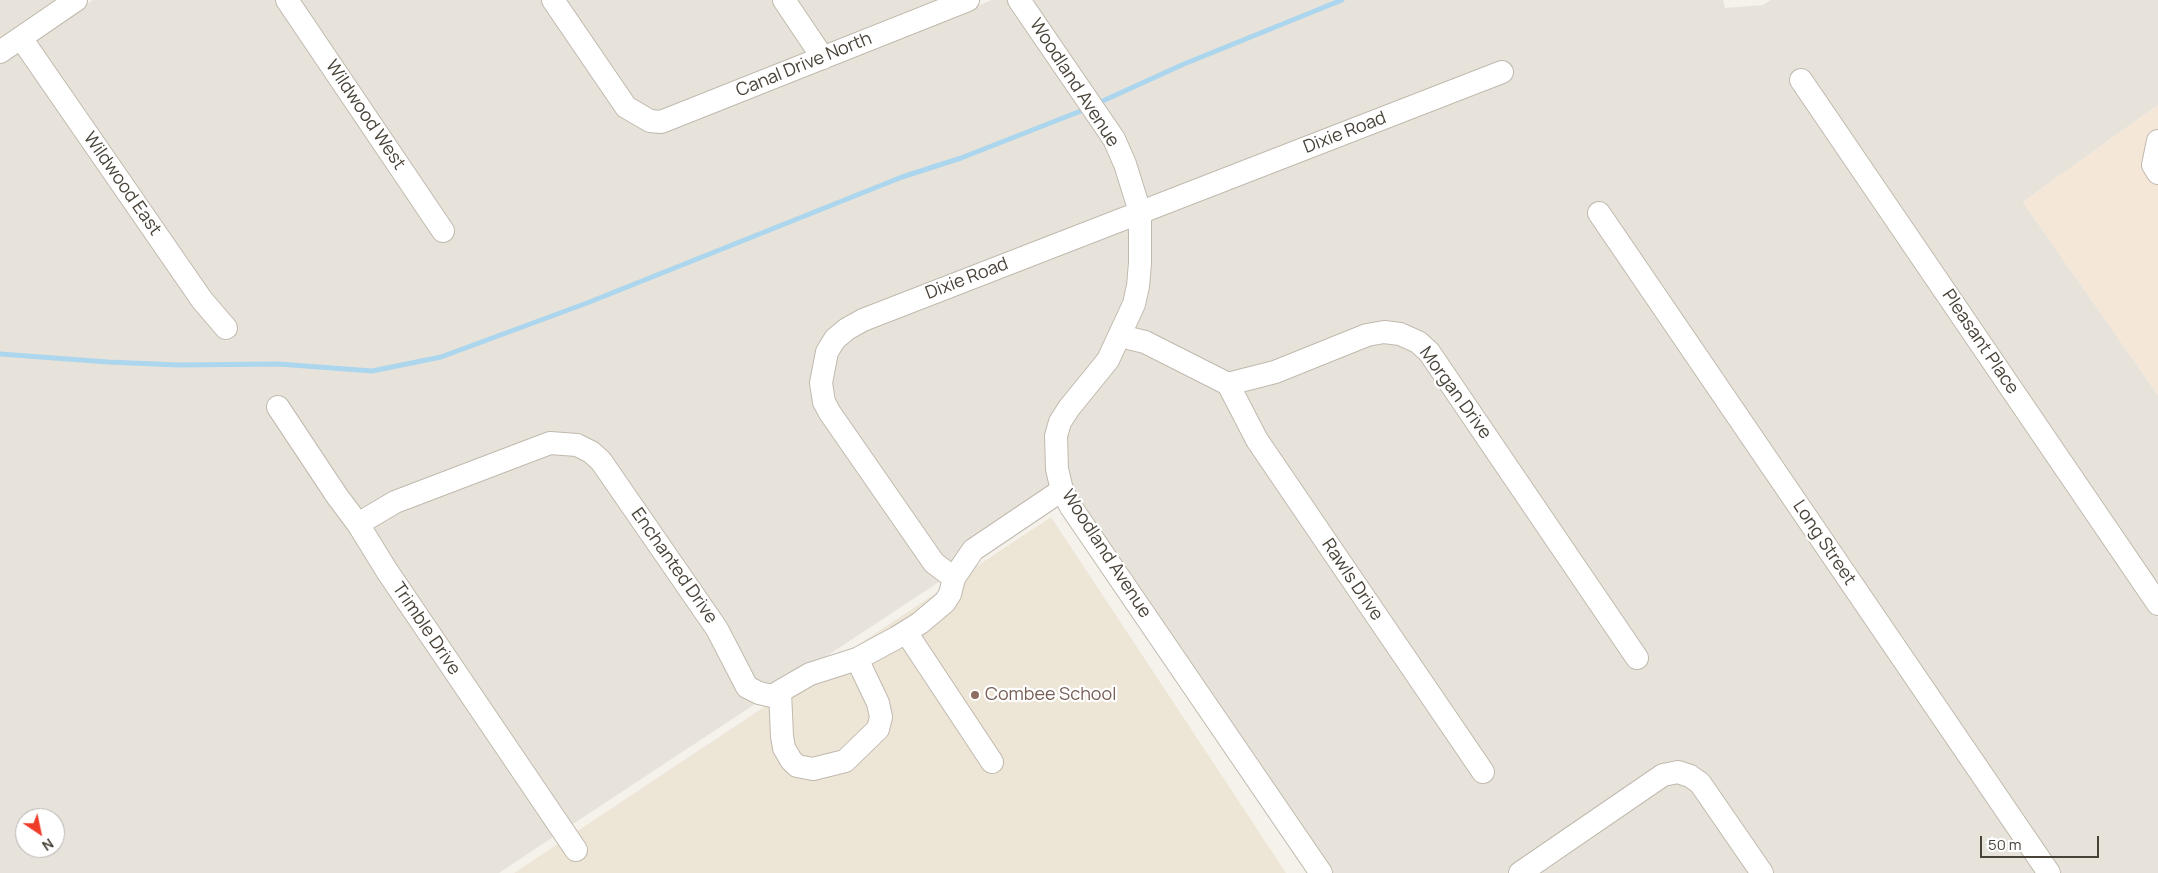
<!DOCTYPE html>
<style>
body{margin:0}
#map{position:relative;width:2158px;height:873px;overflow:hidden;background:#f5f1eb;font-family:Manrope,sans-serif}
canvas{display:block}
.north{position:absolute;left:15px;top:808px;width:50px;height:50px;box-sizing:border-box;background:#fff;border:1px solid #b6b3b0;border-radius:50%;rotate:146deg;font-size:14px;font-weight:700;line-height:20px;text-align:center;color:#494239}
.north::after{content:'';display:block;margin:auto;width:18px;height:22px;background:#ee3c29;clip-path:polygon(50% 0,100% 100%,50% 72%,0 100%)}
.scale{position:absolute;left:1980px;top:836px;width:119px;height:22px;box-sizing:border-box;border:2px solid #494239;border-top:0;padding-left:6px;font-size:15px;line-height:18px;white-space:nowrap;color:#494239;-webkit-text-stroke:4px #fff;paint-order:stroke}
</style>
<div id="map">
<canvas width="2158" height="873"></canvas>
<div class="north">N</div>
<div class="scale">50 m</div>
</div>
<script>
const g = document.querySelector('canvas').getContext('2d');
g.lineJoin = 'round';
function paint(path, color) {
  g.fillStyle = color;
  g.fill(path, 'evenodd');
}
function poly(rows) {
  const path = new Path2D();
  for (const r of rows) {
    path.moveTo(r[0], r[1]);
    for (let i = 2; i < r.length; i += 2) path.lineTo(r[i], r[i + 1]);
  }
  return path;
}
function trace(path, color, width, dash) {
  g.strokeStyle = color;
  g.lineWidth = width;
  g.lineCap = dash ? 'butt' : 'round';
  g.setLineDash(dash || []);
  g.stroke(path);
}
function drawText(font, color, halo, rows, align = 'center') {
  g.font = font + ' Manrope,sans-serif';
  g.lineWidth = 4.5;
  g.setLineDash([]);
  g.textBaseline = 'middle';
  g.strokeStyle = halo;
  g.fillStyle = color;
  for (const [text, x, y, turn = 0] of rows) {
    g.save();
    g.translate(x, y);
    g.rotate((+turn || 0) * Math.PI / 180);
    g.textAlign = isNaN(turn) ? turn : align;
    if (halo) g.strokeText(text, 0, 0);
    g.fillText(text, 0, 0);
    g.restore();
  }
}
paint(poly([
 [0,0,59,0,0,41],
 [93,0,277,0,442,243,455,233,297,0,543,0,630,120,827,66,992,0,1009,0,1106,143,1130,206,859,311,812,383,942,580,819,661,770,687,752,680,579,437,360,512,279,395,266,404,556,835,499,873,0,873,0,63,19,50,196,304,226,341,238,330,209,295,32,41],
 [25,818,55,818,55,848,25,848],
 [563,0,774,0,810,53,659,113,631,101],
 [794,0,943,0,825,47],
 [1029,0,1723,0,1725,8,1763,5,1771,0,2158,0,2158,105,2023,202,2158,395,2158,589,1803,68,1789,77,2158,618,2158,873,2059,873,1600,201,1587,211,2039,873,1772,873,1707,778,1694,768,1675,764,1658,768,1519,862,1507,873,1331,873,1078,502,1070,487,1065,468,1064,438,1068,426,1115,366,1125,346,1143,351,1222,390,1250,445,1482,784,1495,775,1264,436,1240,390,1278,380,1370,344,1385,341,1399,343,1414,350,1423,358,1635,670,1648,661,1436,348,1422,336,1403,326,1382,323,1363,327,1272,363,1227,374,1148,334,1133,330,1142,308,1146,288,1149,218,1513,77,1505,61,1145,200,1133,161,1110,116],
 [1132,225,1131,262,1126,300,1101,354,1074,389,1052,485,951,565,940,557,832,400,831,369,835,357,852,336],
 [552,451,566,452,587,459,758,702,570,826,370,528,399,510],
 [1678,781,1687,784,1752,873,1536,873,1667,784]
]), '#e8e3da');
paint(poly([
 [2158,105,2158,395,2023,202]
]), '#f5e7d8');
paint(poly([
 [1051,517,1286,873,514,873]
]), '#ede5d6');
trace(poly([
 [1096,104,1184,64,1342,0],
 [0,354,108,362,178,365,279,364,372,371,441,357,587,303,902,177,961,158,1086,109]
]), '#acd6ed', 5);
const minor = poly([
 [287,0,443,231],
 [553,0,626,107,650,121,661,122,968,0],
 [784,0,823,58],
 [1019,0,1114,139,1125,164,1140,212,1140,263,1138,286,1134,304,1108,360,1069,408,1060,422,1056,436,1057,469,1062,490,1071,507,1321,873],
 [21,38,202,300,226,328],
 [0,52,76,0],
 [1801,80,2158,604],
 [2158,141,2153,165,2158,173],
 [1599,213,2049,873],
 [1120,336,1145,342,1228,384,1275,372,1367,335,1384,332,1400,334,1418,342,1429,352,1637,658],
 [1228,384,1257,440,1483,772],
 [278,407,337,496,358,524,387,571,576,850],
 [358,524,395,502,550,443,577,445,591,452,601,461,717,629,747,687,759,693,772,696,810,674,857,659,896,638,920,623,945,602,950,594,954,578,973,550,1062,490],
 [954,578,934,563,830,413,824,402,821,383,827,352,835,339,847,329,863,320,1502,72],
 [906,632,992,762],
 [780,692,782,736,784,748,791,760,797,766,813,769,845,761,878,729,881,717,878,703,857,659],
 [1520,873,1663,775,1678,772,1690,776,1700,783,1762,873]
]);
trace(minor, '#c0b9ae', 24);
trace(minor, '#fff', 22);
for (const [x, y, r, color] of [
 [975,695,5,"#8d6e63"]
]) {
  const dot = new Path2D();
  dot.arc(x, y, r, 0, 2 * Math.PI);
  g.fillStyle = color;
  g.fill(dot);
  trace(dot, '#fff', 2);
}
drawText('18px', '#494239', '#fff', [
 ["Canal Drive North",804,65,-22],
 ["Woodland Avenue",1074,83,57],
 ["Wildwood West",365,115,56],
 ["Dixie Road",1345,133,-21],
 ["Wildwood East",122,184,55],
 ["Dixie Road",967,279,-21],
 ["Pleasant Place",1980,342,56],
 ["Morgan Drive",1455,393,54],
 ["Long Street",1824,543,56],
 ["Woodland Avenue",1106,554,57],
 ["Enchanted Drive",674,566,55],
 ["Rawls Drive",1352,580,56],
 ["Trimble Drive",426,629,56]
]);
drawText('18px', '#785e54', '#fff', [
 ["Combee School",985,695]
], 'left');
</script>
